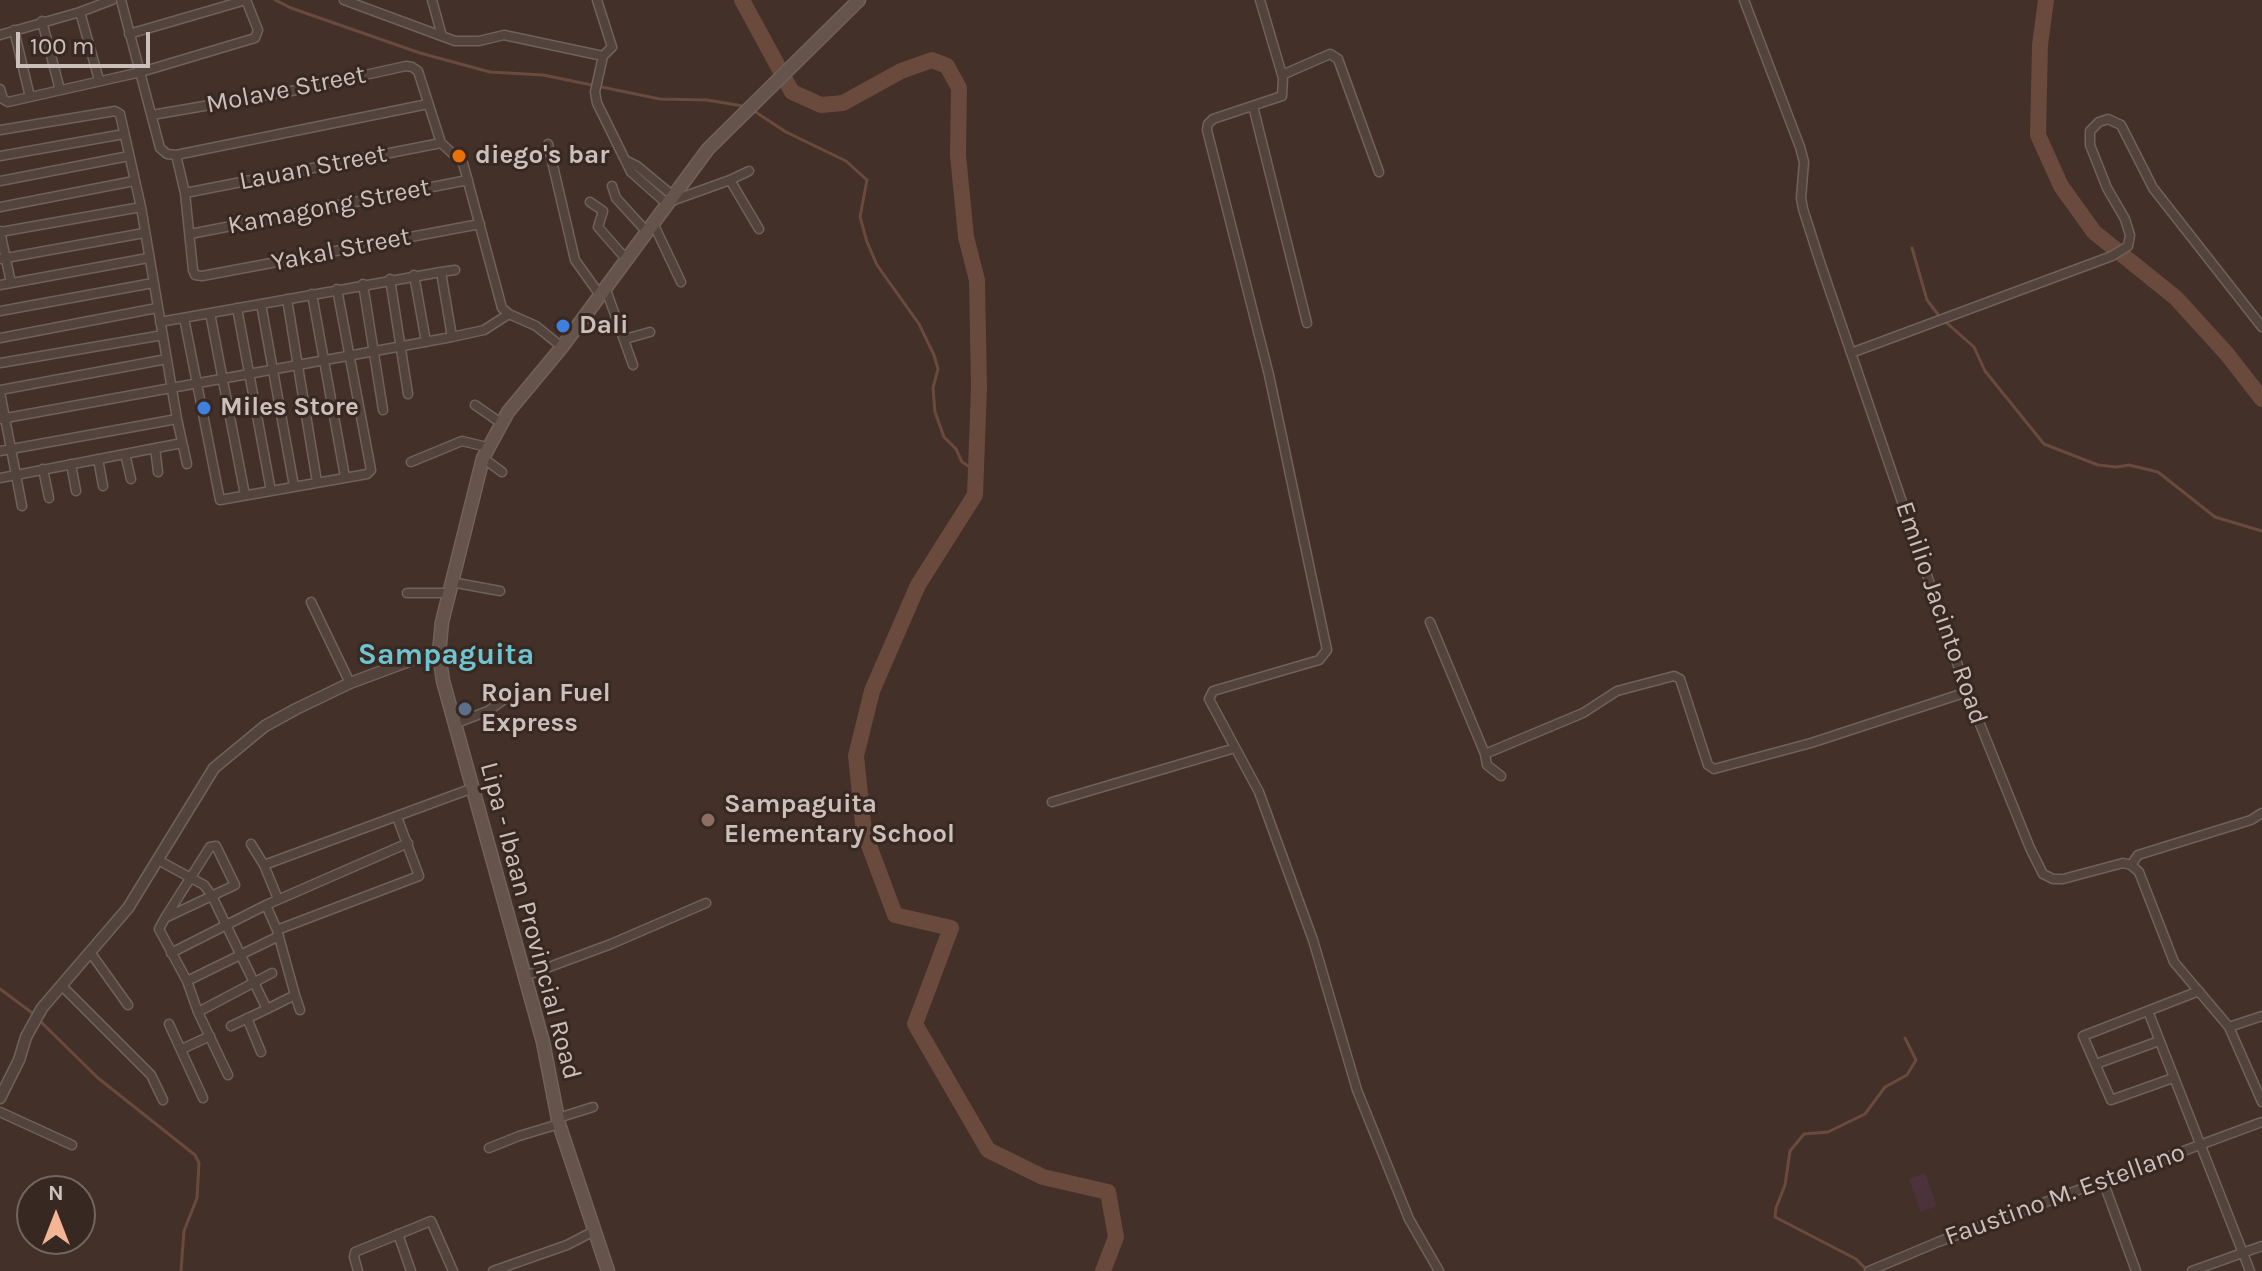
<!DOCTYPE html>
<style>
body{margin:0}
#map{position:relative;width:2262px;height:1271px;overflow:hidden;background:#433029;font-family:Karla,sans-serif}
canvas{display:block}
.north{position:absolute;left:16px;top:1175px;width:80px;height:80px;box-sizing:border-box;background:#382822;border:2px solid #73655f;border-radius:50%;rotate:0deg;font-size:22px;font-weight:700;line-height:32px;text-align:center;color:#ccc0ba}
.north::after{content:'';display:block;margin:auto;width:28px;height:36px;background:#f4b597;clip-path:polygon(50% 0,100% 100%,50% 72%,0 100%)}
.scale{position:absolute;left:16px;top:32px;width:134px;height:36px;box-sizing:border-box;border:4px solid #ccc0ba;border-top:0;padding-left:10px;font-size:24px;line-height:28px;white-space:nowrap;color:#ccc0ba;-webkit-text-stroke:6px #382822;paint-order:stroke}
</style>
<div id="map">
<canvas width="2262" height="1271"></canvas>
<div class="north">N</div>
<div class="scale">100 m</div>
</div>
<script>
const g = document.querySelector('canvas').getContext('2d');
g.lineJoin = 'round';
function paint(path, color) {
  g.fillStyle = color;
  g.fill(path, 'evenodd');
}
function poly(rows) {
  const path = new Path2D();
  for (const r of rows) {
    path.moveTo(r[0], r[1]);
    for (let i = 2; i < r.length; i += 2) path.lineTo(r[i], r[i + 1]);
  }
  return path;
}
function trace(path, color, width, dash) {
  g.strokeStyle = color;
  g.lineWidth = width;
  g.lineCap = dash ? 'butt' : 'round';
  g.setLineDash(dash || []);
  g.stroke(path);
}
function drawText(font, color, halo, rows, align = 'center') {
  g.font = font + ' Karla,sans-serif';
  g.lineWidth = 6;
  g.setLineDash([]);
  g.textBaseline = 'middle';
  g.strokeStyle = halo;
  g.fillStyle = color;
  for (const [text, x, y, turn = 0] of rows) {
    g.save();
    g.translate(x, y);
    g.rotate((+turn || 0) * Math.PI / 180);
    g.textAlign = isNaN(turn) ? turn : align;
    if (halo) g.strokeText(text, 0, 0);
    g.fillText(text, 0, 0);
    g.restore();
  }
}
paint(poly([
 [1925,1173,1937,1206,1921,1212,1909,1179]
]), '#4c323a');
trace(poly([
 [275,0,291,8,420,53,490,72,543,75,660,99,707,100,743,106],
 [754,111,786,132,846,161,867,180,860,217,867,242,877,265,919,324,934,355,938,369,933,388,935,412,944,437,956,449,962,462,976,471],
 [1912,248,1927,300,1940,317,1974,347,1985,371,2044,444,2098,465,2116,467,2129,465,2158,472,2215,517,2262,531],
 [0,989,35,1015],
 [40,1021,98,1078,195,1155,199,1163,197,1198,184,1231,181,1271],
 [1868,1271,1856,1259,1775,1217,1776,1208,1785,1185,1790,1151,1804,1134,1828,1132,1865,1114,1885,1087,1907,1075,1916,1060,1905,1038]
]), '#694a3d', 3);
trace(poly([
 [742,0,792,92,821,105,843,103,901,71,932,60,947,66,959,88,958,155,966,237,977,280,979,388,975,495,918,585,872,691,856,756,864,832,895,915,951,928,915,1024,988,1150,1043,1177,1108,1192,1116,1237,1103,1271],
 [2046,0,2040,45,2038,135,2061,186,2094,232,2176,298,2227,354,2262,399]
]), '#694a3d', 16);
const minor = poly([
 [121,0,160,148,167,154,176,155,428,104],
 [344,0,455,41,479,41,504,35,603,56,612,47,597,0],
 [432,0,442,36],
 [1260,0,1283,78,1282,96,1213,119,1208,124,1207,130,1269,375,1327,650,1319,660,1213,691,1209,699,1259,792,1313,940,1357,1090,1409,1219,1439,1271],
 [1744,0,1800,147,1804,162,1801,198,1803,209,1820,262,1967,692,2030,848,2043,874,2053,879,2063,879,2123,863,2131,865,2139,872,2174,962,2229,1027,2262,1102],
 [80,12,99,80],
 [42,21,60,90],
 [14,30,30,97],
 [129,34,246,0],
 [0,35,80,12,112,0],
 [603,56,595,92,597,103,631,172,666,203,730,180,759,229],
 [1282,75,1330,54,1338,59,1379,172],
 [0,89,3,99,8,102,141,72,255,38,258,30,246,0],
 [1253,106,1307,323],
 [152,115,297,90,406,66,412,67,418,71,441,143,463,163,502,308,509,314,536,326,562,347],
 [0,130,115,111,120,114,141,207,177,419,187,464],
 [548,144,575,260,600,295],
 [176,155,185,193,193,270,195,275,202,276,480,224],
 [0,156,124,134],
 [627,161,637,166,672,195],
 [730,180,749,171],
 [0,181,129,156],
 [612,186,616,198,646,231],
 [185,193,441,143],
 [590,202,603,211,598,227,626,259],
 [0,207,134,181],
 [653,223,681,282],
 [0,231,11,283],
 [0,232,141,207],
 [190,234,468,180],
 [0,259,144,233],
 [441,272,455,270],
 [414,275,426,342],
 [390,279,408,394],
 [363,284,383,410],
 [0,285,148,258],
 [605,287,633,365],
 [312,294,345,477],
 [287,299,317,482],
 [261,304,294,486],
 [237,308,271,491],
 [0,311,153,283],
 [210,313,245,495],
 [184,318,220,500,367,474,371,470,337,289],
 [160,322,441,272,452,337],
 [0,338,157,308],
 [625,339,650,332],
 [1851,353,2112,256,2128,246,2130,235,2125,219,2107,188,2090,145,2090,131,2099,122,2108,119,2121,125,2153,188,2262,327],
 [0,363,163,335],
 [0,390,167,359],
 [0,392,22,506],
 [475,405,501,423],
 [0,419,452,337,484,330,509,314],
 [155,448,158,472],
 [0,451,177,419],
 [125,454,131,479],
 [483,458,502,472],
 [98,459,103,486],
 [411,462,462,441,487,447],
 [71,464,76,491],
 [43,469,49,498],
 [0,478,182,443],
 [451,582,500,591],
 [407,593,448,593],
 [311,602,350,683],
 [1430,622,1485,754,1583,713,1617,691,1674,676,1680,679,1708,765,1714,769,1811,743,1967,692],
 [454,724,488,711,502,701],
 [1485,754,1487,765,1501,776],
 [1052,802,1235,748],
 [251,844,264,865,278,899],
 [158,860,204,885,212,896,267,1009,295,995,277,930,266,905,408,843],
 [264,865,473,788],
 [2131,865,2138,855,2251,820,2262,813],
 [165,918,235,885,216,846,210,847,165,918,159,929,187,981],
 [277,930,419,876,397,817],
 [90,952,128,1005],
 [171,953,266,905],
 [272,973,198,1012,187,981,279,936],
 [525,976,611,944,706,903],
 [61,985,151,1075,163,1100],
 [295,995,300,1010],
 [2148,1011,2250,1271],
 [198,1012,228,1075],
 [247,1018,261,1052],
 [169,1024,203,1098],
 [231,1026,267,1009],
 [2229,1027,2262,1016],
 [182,1049,210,1036],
 [2096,1064,2159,1041],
 [2173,1078,2111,1100,2083,1036,2199,991],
 [0,1112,72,1145],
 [558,1118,593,1107],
 [489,1148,519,1136,559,1124],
 [2103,1181,2136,1271],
 [398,1234,411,1271],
 [358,1271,354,1257,355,1252,431,1221,453,1271],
 [493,1271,567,1245,594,1231],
 [1869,1271,1938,1242,2262,1122],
 [2192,1271,2262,1246]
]);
const tertiary = poly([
 [0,1098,19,1060,26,1037,42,1008,128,908,214,768,265,726,296,709,350,683,428,654,439,653]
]);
const secondary = poly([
 [608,1271,559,1124,543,1042,443,681,439,653,442,622,483,458,508,412,562,347,708,149,859,0]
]);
trace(minor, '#70615b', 11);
trace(tertiary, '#70615b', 13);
trace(secondary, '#70615b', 15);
trace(minor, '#53433d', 8);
trace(tertiary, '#53433d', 10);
trace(secondary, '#65544b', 12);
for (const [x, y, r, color] of [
 [459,156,8,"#e8710a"],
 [563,326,8,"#3f7fe0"],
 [204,408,8,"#3f7fe0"],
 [465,709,8,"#5c6f8a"],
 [708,820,8,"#8d6e63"]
]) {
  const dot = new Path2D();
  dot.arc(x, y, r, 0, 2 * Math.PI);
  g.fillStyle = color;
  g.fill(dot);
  trace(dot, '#382822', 3);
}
drawText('26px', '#ccc0ba', '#382822', [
 ["Molave Street",286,90,-11],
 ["Lauan Street",313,168,-11],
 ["Kamagong Street",329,207,-11],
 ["Yakal Street",341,250,-11],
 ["Emilio Jacinto Road",1941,613,71],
 ["Lipa - Ibaan Provincial Road",530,921,75],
 ["Faustino M. Estellano",2065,1195,-20]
]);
drawText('bold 26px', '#ccc0ba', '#382822', [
 ["diego's bar",475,156],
 ["Dali",579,326],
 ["Miles Store",220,408],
 ["Rojan Fuel",481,694],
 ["Express",481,724],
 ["Sampaguita",724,805],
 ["Elementary School",724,835]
], 'left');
drawText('bold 30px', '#6fc4d2', '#382822', [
 ["Sampaguita",446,655]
]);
</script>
